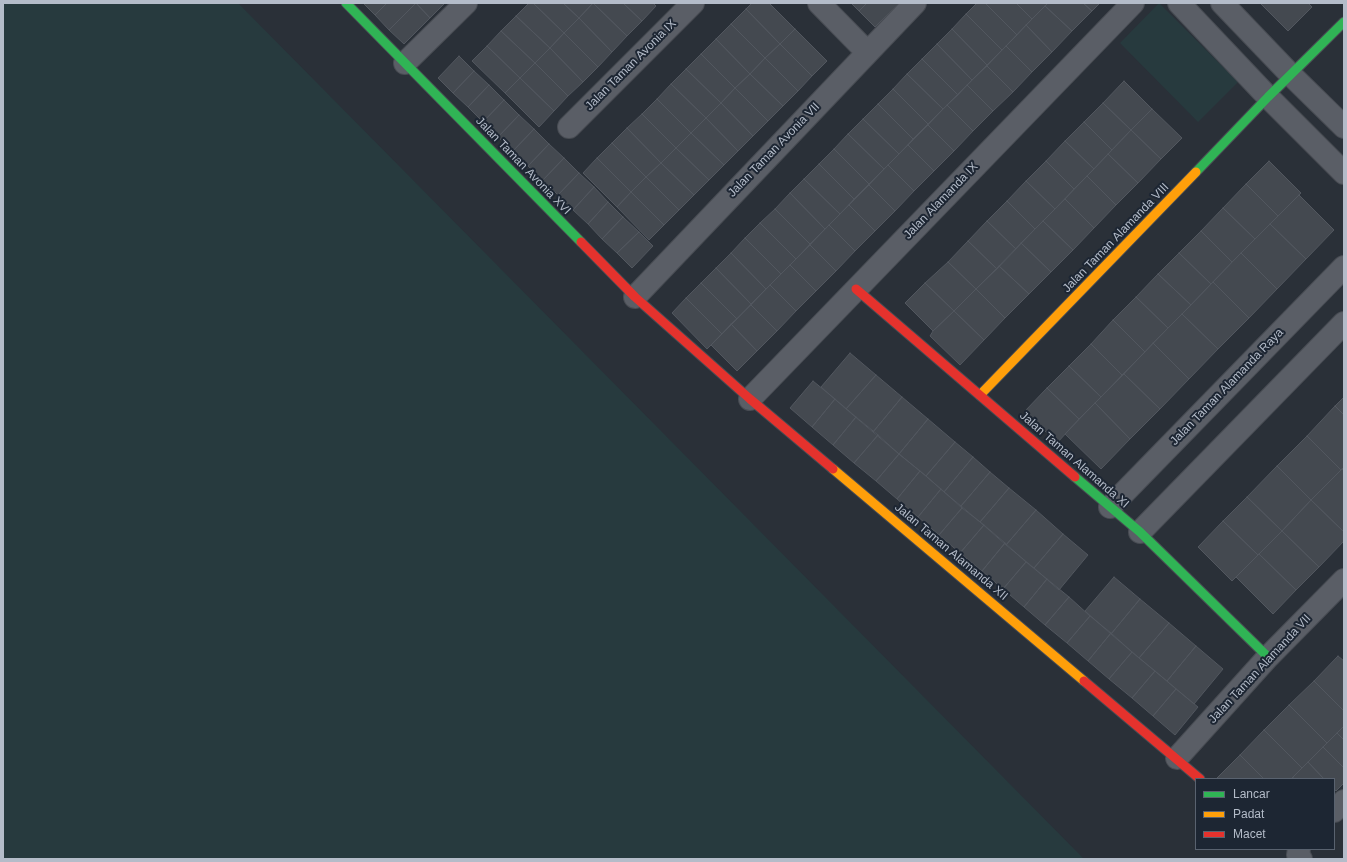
<!DOCTYPE html>
<style>
body{margin:0}
#map{position:relative;width:1347px;height:862px;overflow:hidden;background:#2a3038;font-family:Arial,sans-serif}
canvas{display:block}
.frame{position:absolute;inset:0;border:4px solid #b4bcc9;pointer-events:none}
.legend{position:absolute;left:1195px;top:778px;width:140px;height:72px;box-sizing:border-box;background:#1d2633;border:1px solid #59626f;margin:0;padding:5px 7px;list-style:none;font-size:12px;color:#b4bcc9}
.legend li{display:flex;align-items:center;gap:8px;height:20px}
.legend b{width:20px;border:1px solid #59626f}
</style>
<div id="map">
<canvas width="1347" height="862"></canvas>
<div class="frame"></div>
<ul class="legend">
<li><b style="height:5px;background:#30b455"></b>Lancar</li>
<li><b style="height:5px;background:#ff9f0a"></b>Padat</li>
<li><b style="height:5px;background:#e5322d"></b>Macet</li>
</ul>
</div>
<script>
const g = document.querySelector('canvas').getContext('2d');
g.lineJoin = 'round';
function paint(path, color) {
  g.fillStyle = color;
  g.fill(path, 'evenodd');
}
function poly(rows) {
  const path = new Path2D();
  for (const r of rows) {
    path.moveTo(r[0], r[1]);
    for (let i = 2; i < r.length; i += 2) path.lineTo(r[i], r[i + 1]);
  }
  return path;
}
function trace(path, color, width, dash) {
  g.strokeStyle = color;
  g.lineWidth = width;
  g.lineCap = dash ? 'butt' : 'round';
  g.setLineDash(dash || []);
  g.stroke(path);
}
function drawText(font, color, halo, rows, align = 'center') {
  g.font = font + ' Arial,sans-serif';
  g.lineWidth = 4;
  g.setLineDash([]);
  g.textBaseline = 'middle';
  g.strokeStyle = halo;
  g.fillStyle = color;
  for (const [text, x, y, turn = 0] of rows) {
    g.save();
    g.translate(x, y);
    g.rotate((+turn || 0) * Math.PI / 180);
    g.textAlign = isNaN(turn) ? turn : align;
    if (halo) g.strokeText(text, 0, 0);
    g.fillText(text, 0, 0);
    g.restore();
  }
}
paint(poly([
 [3,3,238,3,1084,859,3,859],
 [1159,3,1238,82,1198,122,1120,43]
]), '#273a3e');
const building = poly([
 [363,3,387,3,375,15,363,3],
 [387,3,416,3,389,30,375,15,387,3],
 [416,3,430,18,404,44,389,30,416,3],
 [416,3,445,3,430,18,416,3],
 [529,3,533,3,564,33,550,48,516,16,529,3],
 [533,3,563,3,579,18,564,33,533,3],
 [563,3,593,3,579,18,563,3],
 [593,3,627,36,612,52,579,18,593,3],
 [593,3,623,3,642,21,627,36,593,3],
 [623,3,653,3,656,6,642,21,623,3],
 [752,3,769,3,795,29,780,44,746,9,752,3],
 [851,3,867,3,859,11,851,3],
 [867,3,899,3,875,27,859,11,867,3],
 [977,3,985,3,1017,35,1002,50,966,14,977,3],
 [985,3,1016,3,1032,19,1017,35,985,3],
 [1016,3,1046,3,1047,4,1032,19,1016,3],
 [1048,3,1083,3,1092,11,1072,31,1045,6,1048,3],
 [1083,3,1100,3,1092,11,1083,3],
 [1260,3,1308,3,1312,7,1288,31,1260,3],
 [1045,6,1072,31,1052,52,1026,25,1045,6],
 [746,9,780,44,765,58,731,24,746,9],
 [966,14,1002,50,987,65,952,29,966,14],
 [516,16,550,48,535,63,501,31,516,16],
 [579,18,612,52,598,67,564,33,579,18],
 [731,24,765,58,750,74,716,39,731,24],
 [1026,25,1052,52,1032,72,1006,46,1026,25],
 [795,29,827,61,812,76,780,44,795,29],
 [952,29,987,65,972,80,937,44,952,29],
 [501,31,535,63,520,78,487,46,501,31],
 [564,33,598,67,583,82,550,48,564,33],
 [716,39,750,74,735,88,701,54,716,39],
 [780,44,812,76,798,91,765,58,780,44],
 [937,44,972,80,958,95,922,59,937,44],
 [487,46,520,78,505,93,472,61,487,46],
 [1006,46,1032,72,1013,92,987,66,1006,46],
 [550,48,583,82,568,96,535,63,550,48],
 [701,54,735,88,721,103,686,69,701,54],
 [459,56,474,71,453,93,438,78,459,56],
 [765,58,798,91,783,106,750,74,765,58],
 [922,59,958,95,943,109,907,74,922,59],
 [535,63,568,96,554,111,520,78,535,63],
 [987,66,1013,92,993,111,967,85,987,66],
 [686,69,721,103,706,118,671,84,686,69],
 [474,71,489,85,468,107,453,93,474,71],
 [750,74,783,106,768,121,735,88,750,74],
 [907,74,943,109,928,124,893,89,907,74],
 [520,78,554,111,539,127,505,93,520,78],
 [1124,81,1152,109,1131,130,1103,103,1124,81],
 [671,84,706,118,691,133,657,99,671,84],
 [489,85,504,100,483,122,468,107,489,85],
 [967,85,993,111,973,131,947,105,967,85],
 [735,88,768,121,753,136,721,103,735,88],
 [893,89,928,124,913,139,878,104,893,89],
 [657,99,691,133,676,148,642,114,657,99],
 [504,100,519,115,498,137,483,122,504,100],
 [721,103,753,136,738,151,706,118,721,103],
 [1103,103,1131,130,1112,150,1084,122,1103,103],
 [878,104,913,139,899,154,863,119,878,104],
 [947,105,973,131,954,151,928,125,947,105],
 [1152,109,1182,138,1161,159,1131,130,1152,109],
 [642,114,676,148,661,163,627,128,642,114],
 [519,115,534,129,513,151,498,137,519,115],
 [706,118,738,151,724,165,691,133,706,118],
 [863,119,899,154,884,169,848,134,863,119],
 [1084,122,1112,150,1094,169,1065,141,1084,122],
 [928,125,954,151,934,171,908,145,928,125],
 [627,128,661,163,646,177,612,143,627,128],
 [534,129,549,144,528,166,513,151,534,129],
 [1131,130,1161,159,1138,183,1108,154,1131,130],
 [691,133,724,165,709,180,676,148,691,133],
 [848,134,884,169,869,184,834,149,848,134],
 [1065,141,1094,169,1074,189,1046,161,1065,141],
 [612,143,646,177,631,192,597,158,612,143],
 [549,144,564,158,543,180,528,166,549,144],
 [908,145,934,171,914,191,888,165,908,145],
 [676,148,709,180,694,195,661,163,676,148],
 [834,149,869,184,854,199,819,164,834,149],
 [1108,154,1138,183,1116,205,1087,176,1108,154],
 [564,158,579,173,558,195,543,180,564,158],
 [597,158,631,192,617,207,583,173,597,158],
 [1046,161,1074,189,1055,209,1026,181,1046,161],
 [1269,161,1301,193,1278,216,1246,184,1269,161],
 [661,163,694,195,679,210,646,177,661,163],
 [819,164,854,199,840,214,804,179,819,164],
 [888,165,914,191,895,211,869,185,888,165],
 [579,173,594,187,573,210,558,195,579,173],
 [1087,176,1116,205,1094,228,1065,199,1087,176],
 [646,177,679,210,664,225,631,192,646,177],
 [804,179,840,214,825,229,790,193,804,179],
 [1026,181,1055,209,1035,229,1007,201,1026,181],
 [1246,184,1278,216,1255,239,1223,208,1246,184],
 [869,185,895,211,875,231,849,205,869,185],
 [594,187,608,202,588,224,573,210,594,187],
 [631,192,664,225,649,240,617,207,631,192],
 [790,193,825,229,810,244,775,209,790,193],
 [1299,195,1334,230,1306,259,1270,224,1299,195],
 [1065,199,1094,228,1073,250,1043,221,1065,199],
 [1007,201,1035,229,1016,249,987,221,1007,201],
 [608,202,623,217,602,239,588,224,608,202],
 [849,205,875,231,855,251,829,225,849,205],
 [1223,208,1255,239,1232,262,1201,231,1223,208],
 [775,209,810,244,796,259,760,223,775,209],
 [623,217,639,232,617,253,602,239,623,217],
 [987,221,1016,249,997,269,968,241,987,221],
 [1043,221,1073,250,1051,272,1021,243,1043,221],
 [760,223,796,259,781,274,745,238,760,223],
 [1270,224,1306,259,1277,289,1241,253,1270,224],
 [829,225,855,251,836,271,810,245,829,225],
 [1201,231,1232,262,1211,284,1179,253,1201,231],
 [639,232,653,246,632,268,617,253,639,232],
 [745,238,781,274,766,289,731,253,745,238],
 [968,241,997,269,976,289,948,262,968,241],
 [1021,243,1051,272,1029,294,999,266,1021,243],
 [810,245,836,271,816,291,790,265,810,245],
 [731,253,766,289,751,304,716,268,731,253],
 [1179,253,1211,284,1191,305,1158,274,1179,253],
 [1241,253,1277,289,1249,318,1213,282,1241,253],
 [948,262,976,289,954,311,925,283,948,262],
 [790,265,816,291,796,311,770,285,790,265],
 [999,266,1029,294,1005,318,976,289,999,266],
 [716,268,751,304,737,319,701,283,716,268],
 [1158,274,1191,305,1168,328,1136,297,1158,274],
 [1213,282,1249,318,1218,349,1182,314,1213,282],
 [701,283,737,319,722,334,686,298,701,283],
 [925,283,954,311,933,331,905,303,925,283],
 [770,285,796,311,777,331,751,305,770,285],
 [976,289,1005,318,984,340,954,311,976,289],
 [1136,297,1168,328,1145,352,1113,320,1136,297],
 [686,298,722,334,707,349,672,313,686,298],
 [751,305,777,331,757,351,731,324,751,305],
 [954,311,984,340,960,365,930,336,933,331,954,311],
 [1182,314,1218,349,1189,379,1153,343,1182,314],
 [1113,320,1145,352,1122,375,1091,344,1113,320],
 [731,324,757,351,737,371,711,345,731,324],
 [1153,343,1189,379,1160,409,1124,374,1153,343],
 [1091,344,1122,375,1101,397,1069,366,1091,344],
 [850,353,876,375,846,409,821,387,850,353],
 [1069,366,1101,397,1079,419,1047,388,1069,366],
 [1124,374,1160,409,1130,439,1095,403,1124,374],
 [876,375,902,397,873,432,846,409,876,375],
 [813,381,835,399,812,427,790,408,813,381],
 [1047,388,1079,419,1057,443,1025,411,1047,388],
 [902,397,928,419,899,454,873,432,902,397],
 [1344,397,1344,415,1335,406,1344,397],
 [835,399,856,417,833,445,812,427,835,399],
 [1095,403,1130,439,1101,469,1065,434,1095,403],
 [1335,406,1344,415,1344,467,1341,470,1307,436,1335,406],
 [856,417,878,435,854,463,833,445,856,417],
 [928,419,955,442,926,476,899,454,928,419],
 [878,435,899,454,876,481,854,463,878,435],
 [1307,436,1341,470,1311,500,1277,466,1307,436],
 [955,442,973,457,944,492,926,476,955,442],
 [899,454,920,471,897,499,876,481,899,454],
 [973,457,990,472,961,506,944,492,973,457],
 [1277,466,1311,500,1282,531,1247,497,1277,466],
 [1342,469,1344,471,1344,532,1311,500,1342,469],
 [920,471,941,489,918,517,897,499,920,471],
 [990,472,1009,488,980,522,961,506,990,472],
 [1009,488,1036,510,1006,545,980,522,1009,488],
 [941,489,962,508,939,535,918,517,941,489],
 [1247,497,1282,531,1258,555,1223,521,1247,497],
 [1311,500,1344,532,1344,541,1319,567,1282,531,1311,500],
 [962,508,984,525,960,553,939,535,962,508],
 [1036,510,1063,534,1034,568,1006,545,1036,510],
 [1223,521,1258,555,1232,581,1198,547,1223,521],
 [984,525,1005,543,982,571,960,553,984,525],
 [1282,531,1319,567,1296,590,1259,554,1282,531],
 [1063,534,1088,555,1059,590,1034,568,1063,534],
 [1005,543,1026,562,1003,589,982,571,1005,543],
 [1259,554,1296,590,1273,614,1236,577,1259,554],
 [1026,562,1047,579,1024,607,1003,589,1026,562],
 [1114,577,1140,599,1111,634,1085,611,1114,577],
 [1047,579,1069,597,1045,625,1024,607,1047,579],
 [1069,597,1090,616,1067,643,1045,625,1069,597],
 [1140,599,1169,623,1139,658,1111,634,1140,599],
 [1090,616,1111,633,1088,661,1067,643,1090,616],
 [1169,623,1196,646,1167,681,1139,658,1169,623],
 [1111,633,1132,652,1109,679,1088,661,1111,633],
 [1196,646,1223,669,1194,704,1167,681,1196,646],
 [1132,652,1155,671,1132,698,1109,679,1132,652],
 [1338,656,1344,661,1344,711,1314,681,1338,656],
 [1155,671,1176,689,1153,716,1132,698,1155,671],
 [1314,681,1344,711,1344,726,1327,743,1289,705,1314,681],
 [1176,689,1198,707,1175,735,1153,716,1176,689],
 [1289,705,1327,743,1302,768,1264,730,1289,705],
 [1344,726,1344,740,1337,733,1344,726],
 [1264,730,1302,768,1291,779,1264,779,1240,755,1264,730],
 [1337,733,1344,740,1344,768,1323,747,1337,733],
 [1323,747,1344,768,1344,783,1336,791,1334,789,1334,779,1324,779,1308,762,1323,747],
 [1240,755,1264,779,1216,779,1240,755],
 [1308,762,1324,779,1294,779,1293,777,1308,762]
]);
paint(building, '#444950');
trace(building, '#52575f', 1);
const street = poly([
 [819,3,867,52],
 [1179,3,1268,97,1344,173],
 [1222,3,1291,75,1344,127],
 [405,63,466,3],
 [569,127,693,3],
 [635,297,915,3],
 [750,399,1133,3],
 [1110,507,1344,267],
 [1140,532,1344,323],
 [1177,758,1268,657,1344,580],
 [1334,811,1344,801],
 [1299,849,1298,855,1301,859]
]);
const fast = poly([
 [346,3,581,242],
 [1196,172,1268,97,1344,22],
 [1075,477,1140,532,1268,657]
]);
const slow = poly([
 [980,395,1196,172],
 [833,469,1084,681]
]);
const jam = poly([
 [581,242,635,297,750,399,833,469],
 [856,289,1075,477],
 [1084,681,1200,779]
]);
trace(street, '#484c53', 24);
trace(fast, '#484c53', 11);
trace(slow, '#484c53', 11);
trace(jam, '#484c53', 11);
trace(street, '#5a5e66', 22);
trace(fast, '#30b455', 9);
trace(slow, '#ff9f0a', 9);
trace(jam, '#e5322d', 9);
drawText('12px', '#b4bcc9', '#1d2633', [
 ["Jalan Taman Avonia IX",631,65,-45],
 ["Jalan Taman Avonia VII",774,150,-46],
 ["Jalan Taman Avonia XVI",523,166,46],
 ["Jalan Alamanda IX",941,201,-46],
 ["Jalan Taman Alamanda VIII",1116,238,-46],
 ["Jalan Taman Alamanda Raya",1227,387,-46],
 ["Jalan Taman Alamanda XI",1074,460,41],
 ["Jalan Taman Alamanda XII",951,552,40],
 ["Jalan Taman Alamanda VII",1260,669,-47]
]);
</script>
